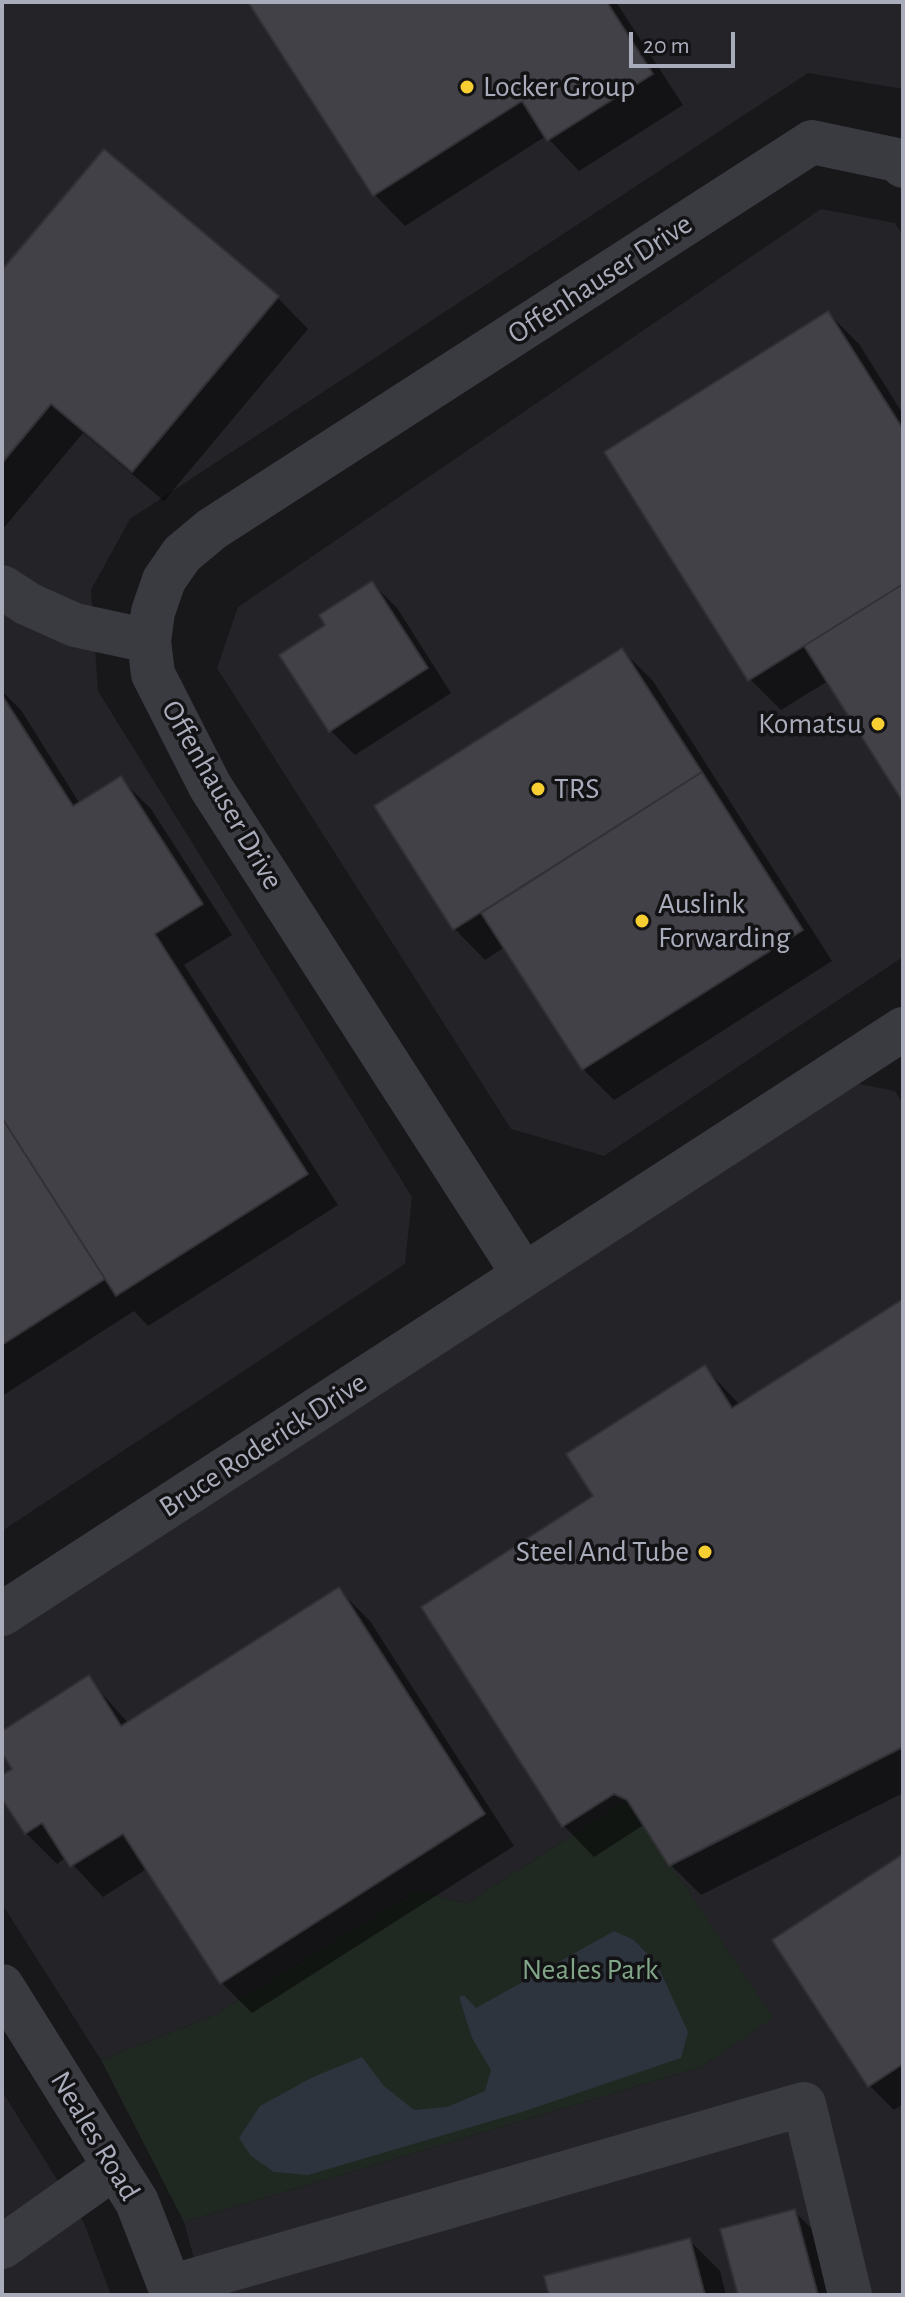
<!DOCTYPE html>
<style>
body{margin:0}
#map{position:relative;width:905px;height:2297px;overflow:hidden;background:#18171a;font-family:"Alegreya Sans",sans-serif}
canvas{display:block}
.frame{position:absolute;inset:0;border:4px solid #a9acba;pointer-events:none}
.scale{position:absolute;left:629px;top:32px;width:106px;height:36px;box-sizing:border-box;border:4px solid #a9acba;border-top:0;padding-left:10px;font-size:24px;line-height:28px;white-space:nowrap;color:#a9acba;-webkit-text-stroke:6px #131215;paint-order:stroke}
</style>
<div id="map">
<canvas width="905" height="2297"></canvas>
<div class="frame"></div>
<div class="scale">20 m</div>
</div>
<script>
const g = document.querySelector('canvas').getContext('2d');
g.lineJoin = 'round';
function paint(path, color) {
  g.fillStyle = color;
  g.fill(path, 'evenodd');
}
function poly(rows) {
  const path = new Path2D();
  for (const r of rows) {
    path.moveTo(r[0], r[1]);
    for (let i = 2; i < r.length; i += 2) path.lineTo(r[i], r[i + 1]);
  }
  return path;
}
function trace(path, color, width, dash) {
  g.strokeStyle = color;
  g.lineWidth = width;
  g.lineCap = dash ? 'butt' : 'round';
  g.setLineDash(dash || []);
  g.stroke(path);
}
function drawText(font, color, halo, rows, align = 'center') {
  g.font = font + ' "Alegreya Sans",sans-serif';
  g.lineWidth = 7;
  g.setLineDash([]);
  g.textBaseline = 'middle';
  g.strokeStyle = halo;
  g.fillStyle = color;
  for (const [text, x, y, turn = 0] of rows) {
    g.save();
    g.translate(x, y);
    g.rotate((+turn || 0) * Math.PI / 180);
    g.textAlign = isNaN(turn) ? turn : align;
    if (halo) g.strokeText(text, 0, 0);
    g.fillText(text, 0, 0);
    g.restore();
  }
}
paint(poly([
 [2,2,903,2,903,89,808,73,130,519,91,590,98,691,412,1197,405,1264,2,1531],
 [821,209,895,223,903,236,903,957,604,1156,511,1129,217,668,238,607],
 [835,1079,895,1091,903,1104,903,2295,204,2295,184,2222,701,2067,772,2018,627,1800,467,1903,416,1891,215,2015,101,2060,2,1904,2,1615],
 [2,2091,84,2223,111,2295,2,2295]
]), '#242327');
paint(poly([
 [627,1800,773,2018,701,2067,184,2222,101,2060,215,2015,416,1891,467,1903]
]), '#1f2821');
paint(poly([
 [614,1931,634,1940,657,1964,688,2032,681,2058,522,2112,308,2175,274,2172,251,2156,239,2138,260,2106,313,2077,362,2057,384,2086,414,2110,447,2107,485,2091,491,2070,472,2038,459,1997,464,1995,476,2008]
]), '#2d343e');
paint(poly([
 [250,2,616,2,683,105,579,171,546,136,405,226,375,195],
 [104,152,278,298,308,329,164,501,83,433,2,530,2,273],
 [828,313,859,344,903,414,903,798,828,681,781,710,750,679],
 [372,583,397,608,451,693,355,755,330,730,328,626],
 [622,650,653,681,832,961,614,1100,583,1069,505,947,485,960,455,929,376,807],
 [2,691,21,710,80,804,120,778,151,809,232,935,184,965,338,1205,148,1326,134,1311,2,1396],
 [903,1301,903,1793,701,1895,670,1864,645,1824,594,1857,564,1826,596,1497,704,1367,740,1405],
 [339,1590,370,1621,514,1846,252,2013,221,1982,148,1868,103,1897,66,1857,57,1864,26,1833,2,1796,2,1777,15,1769,2,1750,2,1733,88,1678,129,1724],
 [903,1856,903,2104,894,2110,870,2086],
 [794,2211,819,2236,835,2295,740,2295],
 [689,2240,720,2271,726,2295,552,2295]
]), '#0007');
const building = poly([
 [248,2,607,2,653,74,547,141,522,101,373,196,248,2],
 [104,149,279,296,132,472,51,404,2,463,2,270,104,149],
 [828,311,903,429,903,584,748,681,604,452,828,311],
 [372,581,428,668,329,732,279,655,325,625,319,615,372,581],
 [903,584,903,802,804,646,903,584],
 [622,648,702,772,453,930,374,806,622,648],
 [2,695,73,806,121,776,203,904,155,934,308,1174,116,1296,2,1118,2,695],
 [702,772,803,930,582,1070,481,913,702,772],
 [2,1118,105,1279,2,1345,2,1118],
 [903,1299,903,1747,669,1866,627,1800,614,1794,562,1827,421,1607,593,1496,566,1454,705,1365,732,1408,903,1299],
 [339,1587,485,1814,220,1984,123,1834,70,1867,42,1823,25,1834,2,1799,2,1775,12,1769,2,1753,2,1731,89,1675,121,1726,339,1587],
 [903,1854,903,2064,868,2087,772,1940,903,1854],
 [795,2209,818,2295,738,2295,720,2229,795,2209],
 [690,2238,705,2295,549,2295,544,2276,690,2238]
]);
paint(building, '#424147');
trace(building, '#323136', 2);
trace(poly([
 [2,587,28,604,75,625,149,641],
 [524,1275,210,786,153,674,149,641,153,612,164,580,182,554,212,529,812,142,897,160,903,166],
 [2,1614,903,1029],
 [2,1986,137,2202,173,2295],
 [2,2247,115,2167],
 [170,2287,804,2104,850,2295]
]), '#3a3a41', 44);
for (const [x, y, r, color] of [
 [467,87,8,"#f7cf32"],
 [878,724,8,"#f7cf32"],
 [538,789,8,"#f7cf32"],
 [642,921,8,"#f7cf32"],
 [705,1552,8,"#f7cf32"]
]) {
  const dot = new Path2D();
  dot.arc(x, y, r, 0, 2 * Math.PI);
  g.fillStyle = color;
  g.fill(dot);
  trace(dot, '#131215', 3);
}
drawText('30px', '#a9acba', '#131215', [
 ["Locker Group",483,87],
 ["Komatsu",862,724,"right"],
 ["TRS",554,789],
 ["Auslink",658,904],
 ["Forwarding",658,938],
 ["Steel And Tube",689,1552,"right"]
], 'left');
drawText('30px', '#a9acba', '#131215', [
 ["Offenhauser Drive",600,279,-33],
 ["Offenhauser Drive",222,795,60],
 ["Bruce Roderick Drive",263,1445,-33],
 ["Neales Road",95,2136,59]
]);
drawText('30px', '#80a587', '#131215', [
 ["Neales Park",590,1970]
]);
</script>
